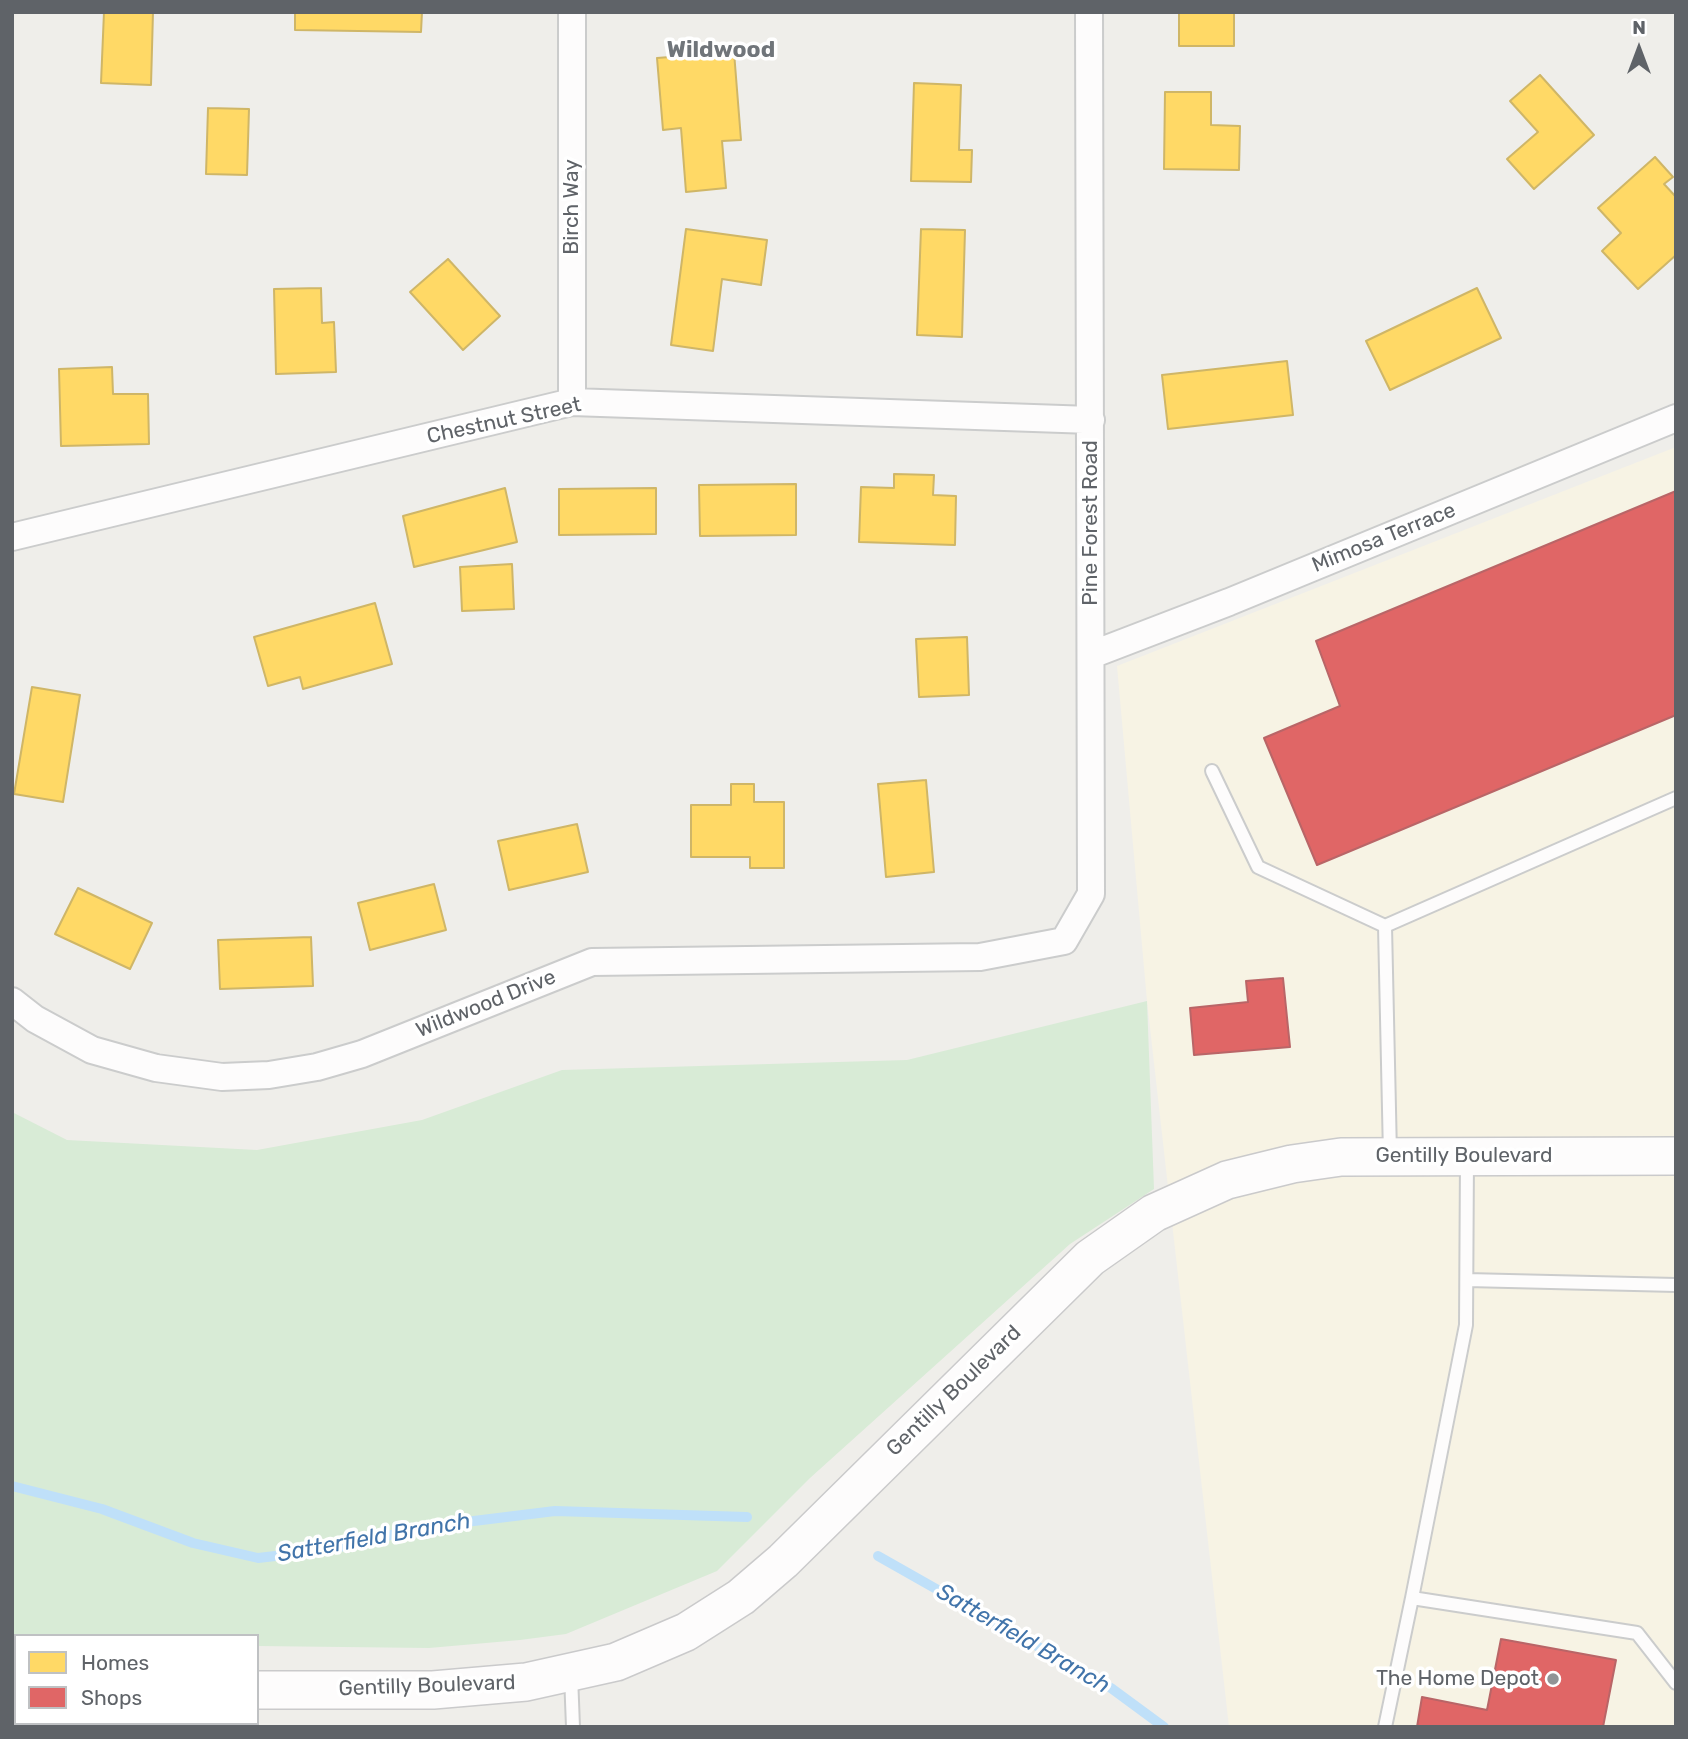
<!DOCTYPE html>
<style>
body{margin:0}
#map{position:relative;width:1688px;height:1739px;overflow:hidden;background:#efeeea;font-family:Rubik,sans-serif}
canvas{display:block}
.frame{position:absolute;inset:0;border:14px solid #5f6368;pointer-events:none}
.legend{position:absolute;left:14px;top:1634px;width:245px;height:91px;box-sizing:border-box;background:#fff;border:2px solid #bfc1c3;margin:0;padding:9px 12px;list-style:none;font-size:21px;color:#5f6368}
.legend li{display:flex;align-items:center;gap:14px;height:35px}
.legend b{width:35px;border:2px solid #bfc1c3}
.north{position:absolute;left:1604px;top:14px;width:70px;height:70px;-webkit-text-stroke:5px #fff;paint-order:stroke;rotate:0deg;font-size:19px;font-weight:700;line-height:28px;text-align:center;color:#5f6368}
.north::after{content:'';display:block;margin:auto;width:24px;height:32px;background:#5f6368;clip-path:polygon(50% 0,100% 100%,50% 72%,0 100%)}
</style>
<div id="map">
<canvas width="1688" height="1739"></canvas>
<div class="frame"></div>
<ul class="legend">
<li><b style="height:19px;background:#ffd966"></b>Homes</li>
<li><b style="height:19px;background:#e06666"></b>Shops</li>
</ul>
<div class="north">N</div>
</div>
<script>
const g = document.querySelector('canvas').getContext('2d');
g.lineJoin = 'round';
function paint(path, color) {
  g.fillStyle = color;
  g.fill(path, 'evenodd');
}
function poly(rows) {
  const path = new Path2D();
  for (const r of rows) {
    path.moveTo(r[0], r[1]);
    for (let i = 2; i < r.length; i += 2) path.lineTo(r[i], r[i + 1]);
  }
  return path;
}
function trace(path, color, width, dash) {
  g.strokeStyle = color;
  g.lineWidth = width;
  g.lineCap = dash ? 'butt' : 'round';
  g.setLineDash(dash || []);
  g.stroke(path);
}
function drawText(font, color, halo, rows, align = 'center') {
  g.font = font + ' Rubik,sans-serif';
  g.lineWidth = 7;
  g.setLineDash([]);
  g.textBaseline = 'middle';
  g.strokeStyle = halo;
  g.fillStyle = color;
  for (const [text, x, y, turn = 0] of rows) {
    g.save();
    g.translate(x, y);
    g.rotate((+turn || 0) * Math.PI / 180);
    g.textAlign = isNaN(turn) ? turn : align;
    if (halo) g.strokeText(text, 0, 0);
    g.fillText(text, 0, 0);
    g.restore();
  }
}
paint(poly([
 [1676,447,1676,1727,1229,1727,1147,1001,1117,666]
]), '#f7f3e4');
paint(poly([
 [1147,1001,1154,1189,1070,1244,810,1478,717,1571,566,1634,520,1640,429,1648,257,1646,257,1636,16,1636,16,1644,12,1644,12,1112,67,1140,257,1150,422,1120,562,1070,907,1060]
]), '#d8ebd6');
const homes = poly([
 [104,12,153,12,151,85,101,83,104,12],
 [295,12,422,12,421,32,295,30,295,12],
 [1179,12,1234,12,1234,46,1179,46,1179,12],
 [734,52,741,140,722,141,726,188,686,192,681,128,663,130,657,58,734,52],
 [1540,75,1594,135,1534,189,1507,159,1538,132,1510,101,1540,75],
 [914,83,961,85,959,150,972,150,971,182,911,181,914,83],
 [1165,92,1211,92,1211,125,1240,126,1239,170,1164,169,1165,92],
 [208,108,249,109,247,175,206,174,208,108],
 [1655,157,1673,177,1664,184,1676,197,1676,255,1638,289,1602,251,1621,233,1598,208,1655,157],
 [686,229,767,240,761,285,722,279,713,351,671,345,686,229],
 [921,229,965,230,962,337,917,335,921,229],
 [448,259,500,316,463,350,410,292,448,259],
 [321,288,322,323,334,322,336,372,276,374,274,289,321,288],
 [1477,288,1501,338,1390,390,1366,341,1477,288],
 [1287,361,1293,415,1168,429,1162,375,1287,361],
 [112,367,113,394,148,394,149,444,61,446,59,369,112,367],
 [894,474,934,475,933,495,956,496,955,545,859,542,861,487,894,488,894,474],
 [796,484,796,535,700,536,699,485,796,484],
 [505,488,517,542,414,567,403,516,505,488],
 [656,488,656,534,559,535,559,489,656,488],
 [512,564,514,609,462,611,460,567,512,564],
 [375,603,392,664,303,689,300,677,268,686,254,637,375,603],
 [967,637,969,695,919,697,916,639,967,637],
 [32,687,80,695,63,802,14,794,32,687],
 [926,780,934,872,886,877,878,784,926,780],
 [731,784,754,784,754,802,784,802,784,868,750,868,750,857,691,857,691,805,731,805,731,784],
 [577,824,588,872,509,890,498,841,577,824],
 [434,884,446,930,370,950,358,903,434,884],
 [78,888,152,923,130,969,55,934,78,888],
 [311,937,313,986,220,989,218,940,311,937]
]);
paint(homes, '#ffd966');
trace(homes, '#cfb667', 2);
const shops = poly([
 [1676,491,1676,715,1317,865,1264,738,1340,706,1316,641,1676,491],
 [1283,978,1290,1047,1194,1055,1190,1008,1248,1002,1246,981,1283,978],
 [1501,1639,1616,1660,1603,1727,1417,1727,1422,1697,1487,1710,1501,1639]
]);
paint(shops, '#e06666');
trace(shops, '#b96567', 2);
trace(poly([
 [12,1486,102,1509,193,1543,258,1558,327,1550,425,1527,555,1511,747,1517],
 [878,1556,1111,1688,1164,1727]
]), '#bfe0f9', 10);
const lane = poly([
 [1212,771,1258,867,1385,926],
 [1390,1155,1385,926,1676,798],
 [1467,1158,1466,1325,1412,1598,1637,1633,1676,1683],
 [1467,1280,1676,1285],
 [571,1675,573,1727],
 [76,1723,81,1727],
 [119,1723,119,1727],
 [1385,1727,1412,1598]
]);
const street = poly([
 [572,12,572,402],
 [12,537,572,402,1091,420],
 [1091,655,1229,602,1676,418],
 [12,1001,35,1019,92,1050,156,1068,222,1077,269,1075,317,1067,362,1054,592,962,980,957,1064,941,1091,894,1089,12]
]);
const secondary = poly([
 [12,1688,16,1688],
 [257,1690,433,1690,526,1682,616,1662,686,1632,741,1597,783,1561,1090,1258,1154,1213,1227,1180,1292,1164,1341,1157,1676,1156]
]);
trace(lane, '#cbcccc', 16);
trace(street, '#cbcccc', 30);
trace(secondary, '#cacacb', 40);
trace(lane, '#fdfcfc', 12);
trace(street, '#fdfcfc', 26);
trace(secondary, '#fdfcfc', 37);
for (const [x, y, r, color] of [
 [1553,1679,7,"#919496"]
]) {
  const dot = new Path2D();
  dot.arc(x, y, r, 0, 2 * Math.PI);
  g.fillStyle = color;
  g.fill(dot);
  trace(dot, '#fff', 2.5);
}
drawText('21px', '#5f6368', '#fff', [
 ["Birch Way",572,207,-90],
 ["Chestnut Street",504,421,-12],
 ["Pine Forest Road",1091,523,-90],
 ["Mimosa Terrace",1384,538,-22],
 ["Wildwood Drive",486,1004,-22],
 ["Gentilly Boulevard",1464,1156],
 ["Gentilly Boulevard",954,1391,-44],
 ["Gentilly Boulevard",427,1686,-2]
]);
drawText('21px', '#5f6368', '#fff', [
 ["The Home Depot",1539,1679]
], 'right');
drawText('bold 23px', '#70757a', '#fff', [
 ["Wildwood",721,50]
]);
drawText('italic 23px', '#4174aa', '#fff', [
 ["Satterfield Branch",374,1538,-10],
 ["Satterfield Branch",1023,1639,30]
]);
</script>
